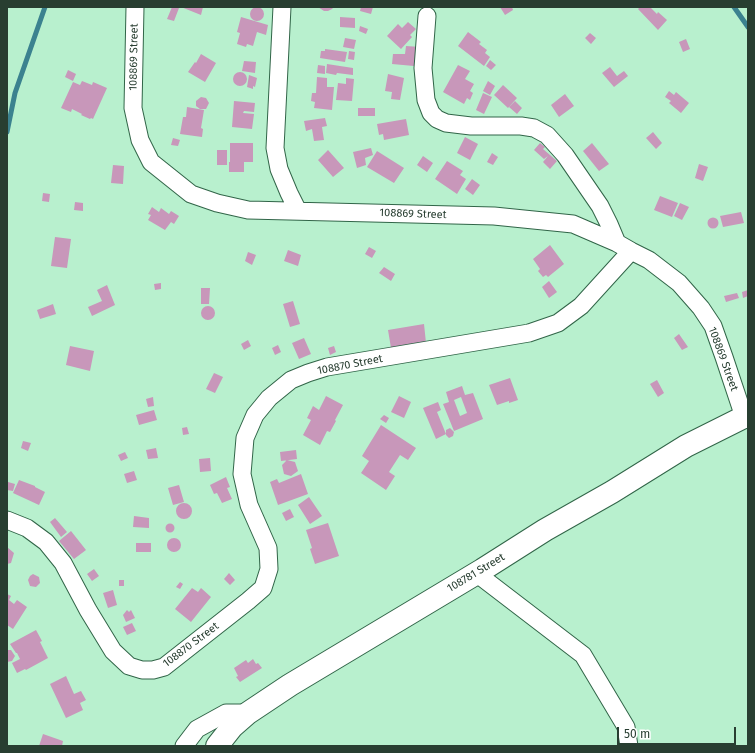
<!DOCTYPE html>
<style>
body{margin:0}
#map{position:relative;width:755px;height:753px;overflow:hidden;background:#b8f0ce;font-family:"Fira Sans",sans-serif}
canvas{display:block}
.frame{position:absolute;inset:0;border:8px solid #283e31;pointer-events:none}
.scale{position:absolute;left:617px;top:727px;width:119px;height:18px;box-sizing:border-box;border:2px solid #283e31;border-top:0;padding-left:5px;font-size:12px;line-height:14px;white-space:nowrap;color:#283e31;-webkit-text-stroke:3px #fff;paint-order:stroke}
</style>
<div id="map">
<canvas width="755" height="753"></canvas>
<div class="frame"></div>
<div class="scale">50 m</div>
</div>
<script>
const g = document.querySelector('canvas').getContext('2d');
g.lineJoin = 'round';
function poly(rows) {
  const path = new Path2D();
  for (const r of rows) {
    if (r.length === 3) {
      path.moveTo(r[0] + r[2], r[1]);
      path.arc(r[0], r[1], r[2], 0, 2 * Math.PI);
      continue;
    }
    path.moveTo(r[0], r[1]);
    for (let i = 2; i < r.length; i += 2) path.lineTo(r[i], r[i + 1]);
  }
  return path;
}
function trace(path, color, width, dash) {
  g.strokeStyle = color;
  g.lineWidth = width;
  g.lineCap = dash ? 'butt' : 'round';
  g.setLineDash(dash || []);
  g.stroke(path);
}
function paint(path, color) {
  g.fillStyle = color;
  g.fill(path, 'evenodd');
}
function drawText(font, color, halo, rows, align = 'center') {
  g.font = font + ' "Fira Sans",sans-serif';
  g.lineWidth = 3.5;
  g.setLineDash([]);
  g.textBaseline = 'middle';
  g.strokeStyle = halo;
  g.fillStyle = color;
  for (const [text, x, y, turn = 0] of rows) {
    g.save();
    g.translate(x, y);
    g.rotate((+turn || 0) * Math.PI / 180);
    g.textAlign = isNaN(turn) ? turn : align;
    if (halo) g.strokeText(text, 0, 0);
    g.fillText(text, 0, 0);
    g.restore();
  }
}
trace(poly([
 [734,7,748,27],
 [7,132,15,93,45,7]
]), '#3b828f', 5);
paint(poly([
 [257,14,7],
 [172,7,179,8,174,21,167,19],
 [181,7,203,7,201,15],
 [318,7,334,7,332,9,328,11,324,11],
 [361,7,373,7,371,14,360,11],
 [500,7,512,7,513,10,505,15],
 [640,7,652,7,651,8,657,14,658,12,667,20,658,30,638,9],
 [241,17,268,25,266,35,257,32,253,46,247,44,246,47,237,44,240,33,237,32],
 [340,17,355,18,355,28,340,27],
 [408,22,416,29,410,35,412,37,401,49,387,36,398,24,402,28],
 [360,26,368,29,366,34,359,31],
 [468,32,481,42,479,44,487,50,485,53,490,57,484,66,458,46],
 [590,33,596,38,591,44,585,38],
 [345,38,356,40,354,49,343,47],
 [686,39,690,49,683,52,679,42],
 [406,46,421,47,416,55,414,66,392,64,393,54,405,54],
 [325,49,347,52,345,62,320,58,321,51,325,51],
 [349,51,355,52,354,60,348,59],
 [201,54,216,63,205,82,188,72,195,62,196,63],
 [490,60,496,65,491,70,486,66],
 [244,61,256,62,255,73,242,71],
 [327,64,353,68,353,75,337,73,336,75,326,73],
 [318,65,325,66,325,74,317,73],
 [458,65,470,71,465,79,474,84,470,91,473,93,470,100,467,98,464,104,443,92],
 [610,67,617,76,624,71,628,76,614,87,602,73],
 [68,70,76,74,73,81,65,77],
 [240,79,7],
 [388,74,404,78,400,100,391,99,392,92,385,91],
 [249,75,257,78,255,87,253,86,253,89,247,87],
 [317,77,327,78,327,87,334,87,332,110,314,108,315,102,311,101,312,93,316,93],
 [346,78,354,79,352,101,336,100,338,83,346,84],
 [82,81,92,85,93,82,107,88,93,119,91,118,90,119,81,115,82,114,72,109,71,112,61,108,73,82,80,85],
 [488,81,495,86,490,95,483,91],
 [503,85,517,98,508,108,494,95],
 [669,91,674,95,676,92,689,103,681,113,669,103,671,101,665,97],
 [483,93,492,97,484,114,476,110],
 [565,94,574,106,559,117,551,105],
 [201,97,206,98,209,103,206,109,200,109,196,106,196,101],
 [234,101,255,103,254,112,244,111,243,113,254,114,252,129,232,127],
 [515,101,522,108,517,114,509,107],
 [187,107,204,110,201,128,203,129,202,137,180,134,183,117,186,117],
 [358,108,375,108,375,116,358,116],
 [325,118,327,126,322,127,324,140,314,141,312,129,306,131,304,121],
 [406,119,409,135,384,140,383,134,379,135,377,124],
 [653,132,662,143,656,149,646,138],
 [465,137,478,144,470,160,457,153],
 [173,138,180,140,178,146,171,145],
 [230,143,253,143,253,162,244,162,244,172,229,172,229,162,230,162],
 [540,143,545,147,543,149,557,161,550,169,543,162,548,156,544,159,534,150],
 [592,143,609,164,599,171,583,151],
 [371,148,373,155,365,158,366,165,357,168,353,152],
 [217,150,227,150,227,165,217,165],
 [328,150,344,168,333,177,318,160],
 [377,151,404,168,394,183,367,167],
 [492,153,498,157,493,165,487,162],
 [423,156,433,163,427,172,417,165],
 [447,161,463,171,460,175,466,179,457,194,435,179],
 [699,164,708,167,703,181,695,178],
 [113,165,124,166,123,184,111,183],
 [472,179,480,185,473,195,465,189],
 [43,193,50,194,49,202,42,201],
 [660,196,678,203,672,217,654,210],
 [75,202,83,203,83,211,74,210],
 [680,203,689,207,682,220,674,216],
 [152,207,159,212,161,208,169,214,171,211,179,216,174,224,171,222,165,230,148,220,151,215,148,214],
 [741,212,744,223,723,227,720,216],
 [713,223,5.5],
 [55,237,71,239,67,268,51,266],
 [550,245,564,264,548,277,546,275,543,277,538,271,540,269,533,259],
 [369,247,376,251,372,258,365,254],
 [288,250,301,255,298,266,284,261],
 [248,252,256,255,252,265,245,261],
 [384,267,395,274,391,281,379,273],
 [549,281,557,292,549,298,542,287],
 [161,283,161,289,155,290,154,284],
 [107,285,115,305,92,316,88,307,102,301,97,290],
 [201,288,210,288,209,304,201,304],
 [748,290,748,296,743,298,742,292],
 [737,293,739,298,726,302,724,296],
 [293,301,300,324,290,327,283,304],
 [53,304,56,314,40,319,37,310],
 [208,313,7],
 [424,324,426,343,391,348,388,330],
 [679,334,688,347,682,350,674,338],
 [304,338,311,354,299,359,292,343],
 [248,340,251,346,244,350,241,344],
 [278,345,281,352,275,355,272,348],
 [70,346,94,351,90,371,66,365],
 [334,346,336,352,330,355,328,348],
 [214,373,223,377,215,393,206,389],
 [510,378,518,400,509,403,509,401,497,405,489,385],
 [657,380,664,393,658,397,650,384],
 [462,386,465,395,473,393,483,419,454,431,443,404,449,402,446,392],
 [461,397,467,413,460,416,454,400],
 [326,396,343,405,335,420,336,421,330,432,327,431,320,445,303,435,311,420,307,418,313,406,319,410],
 [399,396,411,402,404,418,391,412],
 [153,397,154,406,148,407,146,399],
 [438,402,441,410,437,412,446,434,436,439,423,408],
 [154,410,157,420,139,425,136,415],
 [384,415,389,418,386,423,380,419],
 [381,425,416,448,408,460,400,455,389,472,395,476,386,490,361,473,369,461,362,456],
 [187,427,189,434,183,435,182,428],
 [450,428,454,432,453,436,449,438,446,435,446,430],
 [23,441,31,443,28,451,21,448],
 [156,448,158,458,148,459,146,450],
 [296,450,297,459,281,461,280,452],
 [125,452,128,458,121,461,118,455],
 [210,458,211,471,200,472,199,459],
 [287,460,295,462,298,471,291,476,284,474,282,465],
 [134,471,137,480,127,483,124,474],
 [301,474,308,494,278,505,270,482,277,479,279,483],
 [226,477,230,487,227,488,232,499,222,503,217,493,214,494,210,485],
 [19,480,35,486,35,487,45,492,39,505,13,493],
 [8,482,15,484,13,491,7,490],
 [179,485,184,502,173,505,168,488],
 [309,497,322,516,310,524,298,505],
 [184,511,8],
 [290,509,294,517,286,521,282,513],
 [134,516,149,518,149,528,133,527],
 [55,518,67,532,61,537,50,522],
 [328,523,339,556,315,564,310,549,312,548,306,530],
 [170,528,4.5],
 [71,531,86,550,74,559,59,541],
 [174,545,7],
 [136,543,151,543,151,552,136,552],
 [7,547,14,553,11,563,7,564],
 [94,569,99,576,92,581,87,574],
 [229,573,235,580,230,585,224,579],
 [33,574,39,577,40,583,36,587,30,586,28,580,30,576],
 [119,580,124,580,124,586,119,586],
 [180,582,183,584,180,589,176,587],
 [192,588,198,592,201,588,211,597,191,622,175,609],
 [113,590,117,605,108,608,103,593],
 [7,594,11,596,9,600,14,604,17,600,27,607,13,629,7,625],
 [127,610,129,612,131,610,135,618,126,622,123,615],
 [132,623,136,631,127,635,123,627],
 [36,630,42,641,40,642,48,658,26,670,25,669,17,673,12,663,20,659,17,653,16,653,10,644],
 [7,650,11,650,15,656,12,661,7,662],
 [253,659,256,664,258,663,262,668,240,682,236,677,238,676,234,668,246,660,248,663],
 [66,676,74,694,81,691,86,700,80,703,83,710,66,718,50,684],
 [43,734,63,741,62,746,39,746]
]), '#c897ba');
const street = poly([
 [135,7,133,108,140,140,151,162,191,194,217,203,248,210,494,216,573,224,617,243,631,251,649,260,679,283,701,308,713,326,724,357,744,417],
 [282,7,275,148,279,169,289,193,298,211],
 [427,16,423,68,426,100,431,113,437,119,446,123,471,126,521,126,534,128,547,135,565,155,600,206,609,224,617,243],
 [7,520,27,528,46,542,63,563,88,610,113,651,129,666,142,670,153,670,164,667,248,601,263,588,269,569,268,548,249,505,242,474,245,438,255,415,269,398,291,380,308,373,327,367,529,333,558,323,581,306,631,251],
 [476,573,583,655,626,727,629,746],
 [184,746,197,729,226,713,248,713]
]);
const secondary = poly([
 [217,746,232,727,248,713,290,685,482,570,545,530,612,492,686,446,744,417,748,417]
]);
trace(street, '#316548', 19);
trace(secondary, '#316548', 24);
trace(street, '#fff', 17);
trace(secondary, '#fff', 22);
drawText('11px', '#283e31', '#fff', [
 ["108869 Street",134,57,-89],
 ["108869 Street",413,214,2],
 ["108869 Street",723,359,70],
 ["108870 Street",350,365,-11],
 ["108781 Street",476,573,-31],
 ["108870 Street",191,645,-37]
]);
</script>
